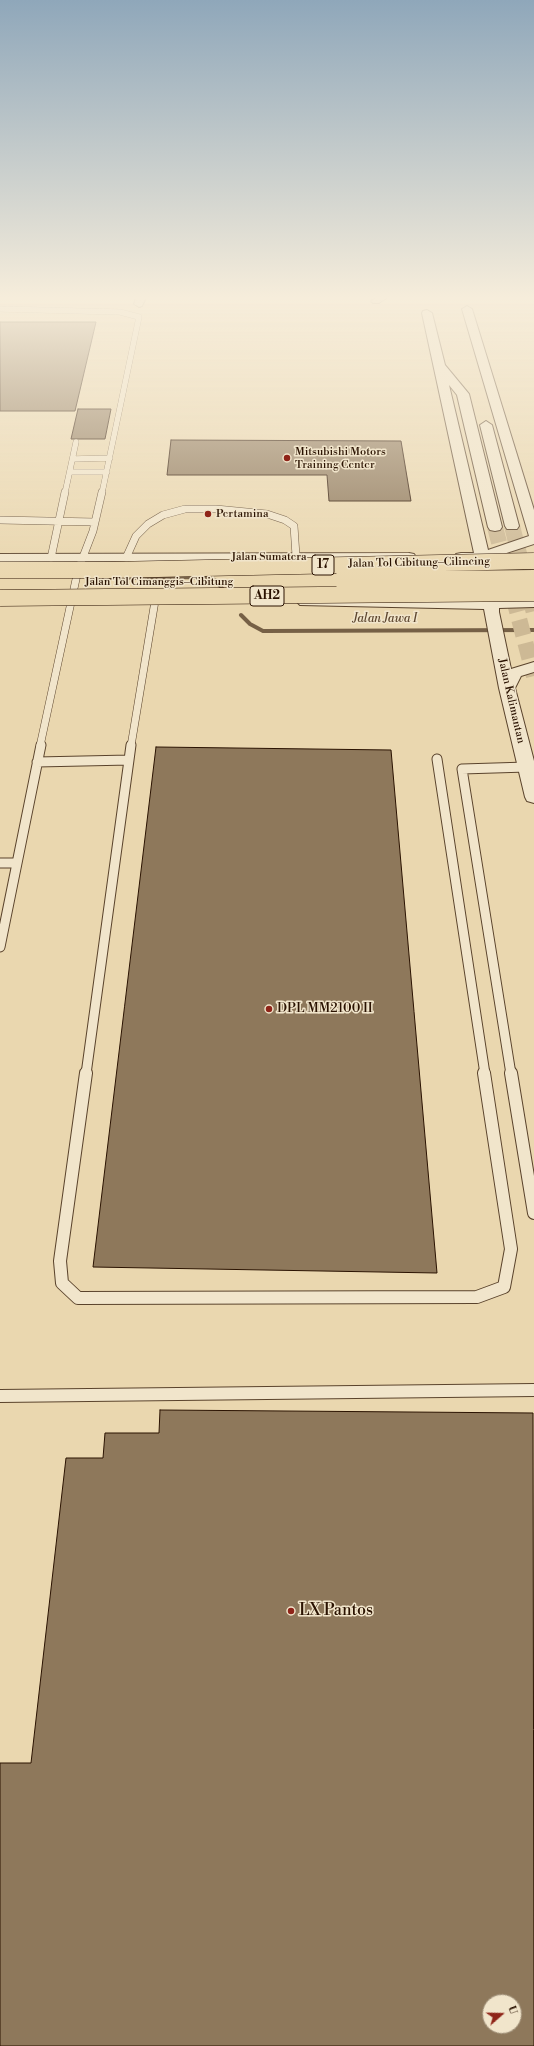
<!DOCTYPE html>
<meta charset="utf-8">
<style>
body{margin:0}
#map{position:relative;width:534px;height:2046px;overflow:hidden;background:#ead7af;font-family:"Libre Bodoni",serif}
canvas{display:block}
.north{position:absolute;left:482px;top:1994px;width:40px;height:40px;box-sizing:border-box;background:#f1e5cb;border:1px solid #a1917a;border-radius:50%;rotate:70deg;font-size:11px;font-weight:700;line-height:16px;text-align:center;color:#2a1201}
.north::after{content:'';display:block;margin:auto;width:14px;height:18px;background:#8f2418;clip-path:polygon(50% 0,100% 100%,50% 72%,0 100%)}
</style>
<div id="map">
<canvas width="534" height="2046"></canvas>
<div class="north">U</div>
</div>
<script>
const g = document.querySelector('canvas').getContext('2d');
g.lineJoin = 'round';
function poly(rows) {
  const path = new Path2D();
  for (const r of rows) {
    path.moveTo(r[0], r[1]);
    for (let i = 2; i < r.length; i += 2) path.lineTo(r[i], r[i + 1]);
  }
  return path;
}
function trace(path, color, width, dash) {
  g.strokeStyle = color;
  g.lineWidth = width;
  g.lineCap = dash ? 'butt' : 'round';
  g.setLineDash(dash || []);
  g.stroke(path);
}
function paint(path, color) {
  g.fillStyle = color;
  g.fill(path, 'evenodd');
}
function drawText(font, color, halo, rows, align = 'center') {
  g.font = font + ' "Libre Bodoni",serif';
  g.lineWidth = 3;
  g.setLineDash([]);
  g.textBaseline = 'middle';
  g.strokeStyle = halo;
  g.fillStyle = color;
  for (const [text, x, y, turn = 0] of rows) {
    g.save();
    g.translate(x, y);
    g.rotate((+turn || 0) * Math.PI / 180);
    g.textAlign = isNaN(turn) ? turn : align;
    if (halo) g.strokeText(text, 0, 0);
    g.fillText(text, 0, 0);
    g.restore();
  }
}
trace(poly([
 [92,578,200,577,215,580,226,593],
 [241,615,250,624,263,631,534,630]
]), '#766046', 4);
const building = poly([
 [0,322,96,322,75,411,0,411,0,322],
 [78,409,111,409,105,439,71,439,78,409],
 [171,440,401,441,411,501,329,501,327,475,167,475,171,440],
 [156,747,391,750,437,1273,93,1267,156,747],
 [160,1410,533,1413,534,2046,0,2046,0,1763,31,1763,66,1458,103,1458,105,1433,159,1433,160,1410],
 [490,2002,514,2002,514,2026,490,2026,490,2002]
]);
paint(building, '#8e785b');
trace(building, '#2a1201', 1);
trace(poly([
 [512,526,534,613],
 [495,527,534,676]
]), '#cdb995', 16, [16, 8]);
const serviceFar3 = poly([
 [0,309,120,312,139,317,102,493],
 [73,459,110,458],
 [70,472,107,472],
 [65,493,76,442]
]);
const serviceFar2 = poly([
 [0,520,95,522],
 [51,558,65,492],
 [126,558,136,536,148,524,163,515,185,509,216,509,267,514,285,520,294,526,296,556],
 [40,746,78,570,93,531,102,492],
 [131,746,155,601]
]);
const serviceFar1 = poly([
 [437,759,485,1074],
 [37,762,129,760,131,745],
 [0,863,17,863],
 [0,947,41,745],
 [86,1074,129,760],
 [511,1074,462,769,527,767]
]);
const service = poly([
 [86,1073,60,1261,62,1283,78,1298,477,1297,504,1287,511,1249,484,1073],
 [511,1073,534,1213],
 [0,1396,534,1390]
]);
const minor = poly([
 [136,297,146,297,142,306,139,307,134,304,136,297],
 [377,297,388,297,379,303,373,303,371,301,377,297]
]);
const tertiary = poly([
 [467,306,472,309,534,510,534,544,482,561,461,561,456,560,454,557,456,554,461,553,474,553,422,313,423,311,427,310,432,313,445,365,469,394,502,527,500,530,495,531,490,530,488,527,457,395,449,385,488,550,529,536,462,309,467,306],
 [486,421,492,425,519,526,517,529,507,529,505,526,480,425,486,421],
 [409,553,414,554,416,557,414,560,0,562,0,554,409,553],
 [305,597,492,599,534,597,534,607,499,608,499,612,511,669,534,662,534,672,521,676,515,688,534,761,534,803,527,801,525,797,499,688,484,609,300,605,297,602,300,599,305,597]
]);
trace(serviceFar3, '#5a432c', 6);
trace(serviceFar2, '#5a432c', 8);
trace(serviceFar1, '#5a432c', 11);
trace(service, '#5a432c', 14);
trace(minor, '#5a432c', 2);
trace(tertiary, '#5a432c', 2);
trace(serviceFar3, '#f1e5cb', 5.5);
trace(serviceFar2, '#f1e5cb', 7);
trace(serviceFar1, '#f1e5cb', 9);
trace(service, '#f1e5cb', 12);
paint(minor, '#f1e5cb');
paint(tertiary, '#f1e5cb');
const motorwayBridge = poly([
 [0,570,111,570,534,561],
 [341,580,534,578],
 [0,598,534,593]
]);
trace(motorwayBridge, '#2a1201', 17, []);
trace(motorwayBridge, '#ead7af', 16);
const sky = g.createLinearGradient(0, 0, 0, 583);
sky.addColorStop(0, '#8fa7ba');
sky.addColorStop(0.51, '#f6eddb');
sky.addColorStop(1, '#f6eddb00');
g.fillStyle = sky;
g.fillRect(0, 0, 534, 583);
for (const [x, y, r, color] of [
 [287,458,4,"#8f2418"],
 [208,514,4,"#8f2418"],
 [269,1009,4,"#8f2418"],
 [291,1611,4,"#8f2418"]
]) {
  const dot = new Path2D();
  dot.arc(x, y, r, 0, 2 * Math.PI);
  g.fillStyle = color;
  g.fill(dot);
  trace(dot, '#f1e5cb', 1.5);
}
drawText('11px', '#2a1201', '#f1e5cb', [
 ["Mitsubishi Motors",295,452],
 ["Training Center",295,465],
 ["Pertamina",216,514]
], 'left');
drawText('11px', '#2a1201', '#f1e5cb', [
 ["Jalan Sumatera",269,557],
 ["Jalan Tol Cibitung–Cilincing",419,563,-1],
 ["Jalan Tol Cimanggis–Cibitung",159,582],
 ["Jalan Kalimantan",511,701,77]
]);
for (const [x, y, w] of [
 [323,565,22],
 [267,596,34]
]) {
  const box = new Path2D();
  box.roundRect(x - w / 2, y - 10, w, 20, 3);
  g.fillStyle = '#f1e5cb';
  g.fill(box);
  trace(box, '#2a1201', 1);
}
drawText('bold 12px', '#2a1201', null, [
 ["17",323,565],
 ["AH2",267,596]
]);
drawText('italic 12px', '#5d462f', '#f1e5cb', [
 ["Jalan Jawa I",385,619]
]);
drawText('13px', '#2a1201', '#f1e5cb', [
 ["DPL MM2100 II",277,1009]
], 'left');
drawText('16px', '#2a1201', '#f1e5cb', [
 ["LX Pantos",299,1611]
], 'left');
</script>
